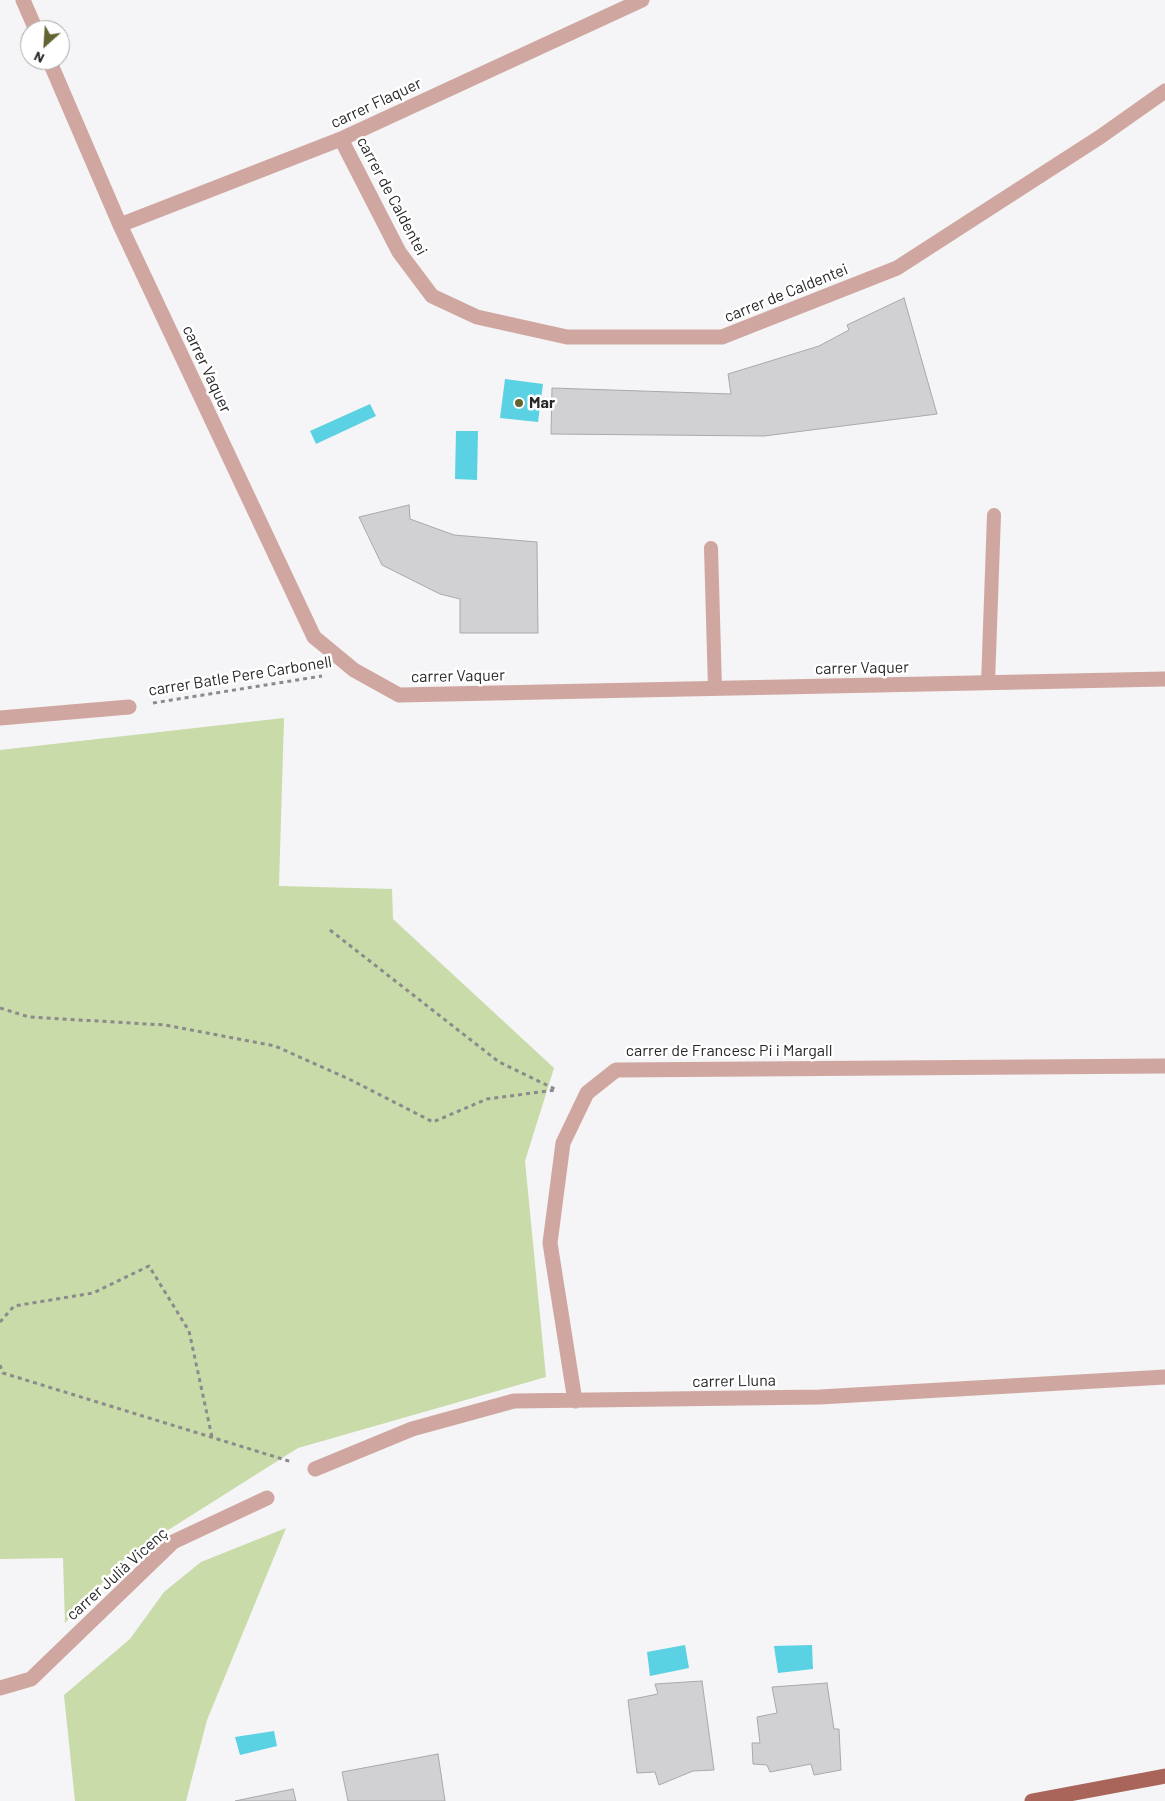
<!DOCTYPE html>
<meta charset="utf-8">
<style>
body{margin:0}
#map{position:relative;width:1165px;height:1801px;overflow:hidden;background:#f5f4f6;font-family:Barlow,sans-serif}
canvas{display:block}
.north{position:absolute;left:20px;top:20px;width:50px;height:50px;box-sizing:border-box;background:#fff;border:1px solid #a9a9a9;border-radius:50%;rotate:206deg;font-size:14px;font-weight:700;line-height:20px;text-align:center;color:#272728}
.north::after{content:'';display:block;margin:auto;width:18px;height:22px;background:#636431;clip-path:polygon(50% 0,100% 100%,50% 72%,0 100%)}
</style>
<div id="map">
<canvas width="1165" height="1801"></canvas>
<div class="north">N</div>
</div>
<script>
const g = document.querySelector('canvas').getContext('2d');
g.lineJoin = 'round';
function paint(path, color) {
  g.fillStyle = color;
  g.fill(path, 'evenodd');
}
function poly(rows) {
  const path = new Path2D();
  for (const r of rows) {
    path.moveTo(r[0], r[1]);
    for (let i = 2; i < r.length; i += 2) path.lineTo(r[i], r[i + 1]);
  }
  return path;
}
function trace(path, color, width, dash) {
  g.strokeStyle = color;
  g.lineWidth = width;
  g.lineCap = dash ? 'butt' : 'round';
  g.setLineDash(dash || []);
  g.stroke(path);
}
function drawText(font, color, halo, rows, align = 'center') {
  g.font = font + ' Barlow,sans-serif';
  g.lineWidth = 5;
  g.setLineDash([]);
  g.textBaseline = 'middle';
  g.strokeStyle = halo;
  g.fillStyle = color;
  for (const [text, x, y, turn = 0] of rows) {
    g.save();
    g.translate(x, y);
    g.rotate((+turn || 0) * Math.PI / 180);
    g.textAlign = isNaN(turn) ? turn : align;
    if (halo) g.strokeText(text, 0, 0);
    g.fillText(text, 0, 0);
    g.restore();
  }
}
paint(poly([
 [284,718,279,886,392,889,393,919,554,1068,525,1161,546,1377,298,1448,127,1556,65,1623,63,1558,0,1559,0,750],
 [286,1528,207,1720,186,1801,75,1801,64,1695,130,1639,164,1592,201,1562]
]), '#c9dba8');
paint(poly([
 [505,379,543,384,538,422,500,418],
 [370,404,376,416,316,444,310,431],
 [456,431,478,431,477,480,455,479],
 [685,1645,689,1668,650,1676,647,1652],
 [812,1645,813,1669,778,1673,774,1646],
 [274,1731,277,1746,240,1755,235,1737]
]), '#5ad2e3');
const building = poly([
 [904,298,937,414,764,436,551,434,552,388,731,394,728,374,819,346,849,330,847,325,904,298],
 [409,505,410,519,454,535,537,542,538,633,460,633,460,599,440,594,382,565,359,517,409,505],
 [702,1681,714,1770,693,1771,659,1785,655,1772,637,1773,628,1700,658,1694,655,1684,702,1681],
 [827,1683,834,1729,839,1729,841,1770,814,1775,811,1764,770,1772,767,1765,753,1764,752,1743,760,1743,757,1717,777,1713,772,1687,827,1683],
 [438,1754,445,1801,348,1801,342,1772,438,1754],
 [293,1789,296,1801,235,1801,293,1789]
]);
paint(building, '#d1d0d3');
trace(building, '#a9a8ab', 1);
trace(poly([
 [153,703,322,676],
 [330,930,499,1062,555,1089],
 [0,1008,29,1017,165,1025,275,1046,351,1080,433,1122,487,1099,555,1090],
 [0,1322,14,1306,93,1293,149,1266,189,1331,212,1437],
 [0,1365,3,1373,292,1462]
]), '#8b8a8c', 3, [4, 4]);
trace(poly([
 [711,548,715,688],
 [988,683,994,515]
]), '#cfa7a0', 14);
trace(poly([
 [23,0,36,30],
 [49,60,120,225,314,637,354,670,399,695,1165,679],
 [341,139,399,252,432,296,477,317,567,337,722,337,897,268,1100,137,1165,91],
 [120,225,341,139,642,0],
 [0,718,129,707],
 [575,1401,550,1243,563,1143,587,1093,616,1070,1165,1066],
 [315,1469,412,1429,514,1401,820,1397,1165,1377],
 [0,1688,31,1679,173,1542,267,1498]
]), '#cfa7a0', 15);
trace(poly([
 [1032,1801,1165,1776]
]), '#aa655a', 15);
for (const [x, y, r, color] of [
 [519,403,5,"#636431"]
]) {
  const dot = new Path2D();
  dot.arc(x, y, r, 0, 2 * Math.PI);
  g.fillStyle = color;
  g.fill(dot);
  trace(dot, '#fff', 2);
}
drawText('16px', '#272728', '#fff', [
 ["carrer Flaquer",376,103,-25],
 ["carrer de Caldentei",392,196,62],
 ["carrer de Caldentei",786,293,-22],
 ["carrer Vaquer",207,369,65],
 ["carrer Vaquer",862,668,-1],
 ["carrer Batle Pere Carbonell",240,676,-9],
 ["carrer Vaquer",458,676,-1],
 ["carrer de Francesc Pi i Margall",729,1051],
 ["carrer Lluna",734,1381,-1],
 ["carrer Julià Vicenç",117,1574,-42]
]);
drawText('bold 16px', '#272728', '#fff', [
 ["Mar",529,403]
], 'left');
</script>
